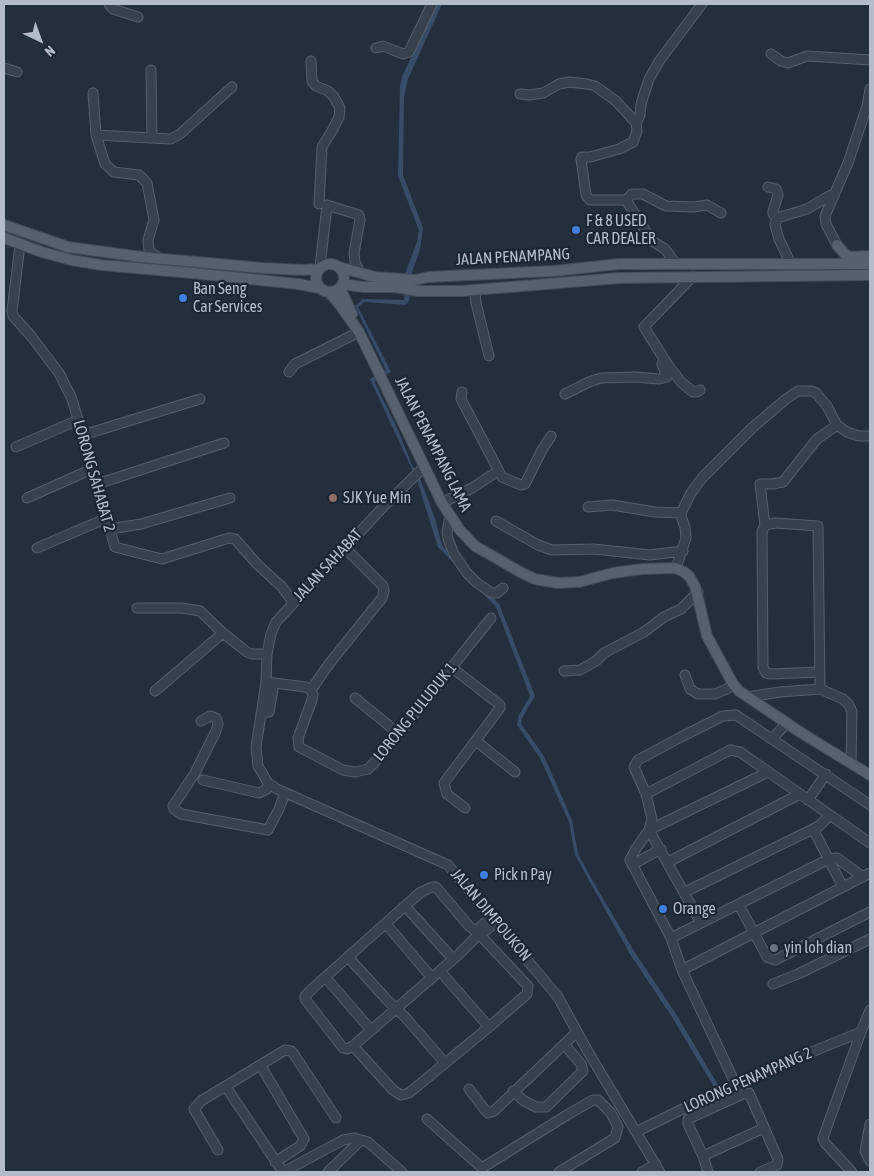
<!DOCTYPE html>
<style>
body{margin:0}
#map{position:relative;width:874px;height:1176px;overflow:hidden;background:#242f3e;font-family:"Asap Condensed",sans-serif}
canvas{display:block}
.frame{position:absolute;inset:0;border:5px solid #b4bcc9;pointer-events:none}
.north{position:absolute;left:15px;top:15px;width:50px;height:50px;-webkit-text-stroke:4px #1d2633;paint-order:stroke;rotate:138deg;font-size:14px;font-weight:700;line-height:20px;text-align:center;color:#b4bcc9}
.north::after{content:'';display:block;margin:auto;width:18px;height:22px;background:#b4bcc9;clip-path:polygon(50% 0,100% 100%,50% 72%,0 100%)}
</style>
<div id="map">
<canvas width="874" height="1176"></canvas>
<div class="frame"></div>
<div class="north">N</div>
</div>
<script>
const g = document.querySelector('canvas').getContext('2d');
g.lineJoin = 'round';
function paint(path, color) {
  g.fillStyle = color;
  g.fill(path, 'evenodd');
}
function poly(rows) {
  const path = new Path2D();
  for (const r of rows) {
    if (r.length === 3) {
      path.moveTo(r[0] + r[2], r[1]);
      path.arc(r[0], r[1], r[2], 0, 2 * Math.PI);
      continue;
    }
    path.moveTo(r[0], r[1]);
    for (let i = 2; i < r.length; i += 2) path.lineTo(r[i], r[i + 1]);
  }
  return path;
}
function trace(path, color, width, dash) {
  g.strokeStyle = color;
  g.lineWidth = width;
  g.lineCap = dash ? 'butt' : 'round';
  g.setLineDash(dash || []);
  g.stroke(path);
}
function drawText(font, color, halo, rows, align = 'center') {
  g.font = font + ' "Asap Condensed",sans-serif';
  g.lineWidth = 4.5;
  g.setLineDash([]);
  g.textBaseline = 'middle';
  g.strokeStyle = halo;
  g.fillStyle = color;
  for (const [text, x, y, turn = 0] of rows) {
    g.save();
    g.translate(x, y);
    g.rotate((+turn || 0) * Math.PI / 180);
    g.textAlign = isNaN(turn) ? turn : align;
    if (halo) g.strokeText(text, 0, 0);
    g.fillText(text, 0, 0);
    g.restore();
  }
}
paint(poly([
 [436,4,442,4,408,79,404,97,403,175,423,228,420,250,412,272,409,301,406,305,364,302,358,307,391,372,375,381,375,383,398,430,412,465,420,478,435,519,442,545,499,604,535,696,522,718,521,724,544,756,572,820,578,854,594,883,634,951,676,1014,718,1085,714,1087,672,1017,630,954,575,855,569,822,540,758,517,725,519,715,530,696,496,607,438,547,417,480,370,379,386,370,355,306,363,299,404,300,406,271,417,242,419,230,398,176,400,86,402,77]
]), '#394c67');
const minor = poly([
 [109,4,113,9,138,17],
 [376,48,383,46,403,54,409,52,432,4],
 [771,54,781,61,788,63,807,56,870,60],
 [311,61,312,81,316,86,328,91,334,97,340,108,339,117,333,129,322,147,319,204],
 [4,68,17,72],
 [151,70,152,138],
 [93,93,96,135,105,164,114,172,139,175,147,183,154,220,148,240,149,251,159,258],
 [520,94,530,95,543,93,559,84,569,82,587,84,595,86,616,101,636,123],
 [96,135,171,139,180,134,232,87],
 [768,187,776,189,778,195,773,211,773,214,777,218],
 [626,200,632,194,643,194,666,206,694,207,707,205,721,213],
 [20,245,12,311,13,316,31,336,59,373,72,399,115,547,162,559,229,538,235,539,257,564,282,587,293,602],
 [837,245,826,224,825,216,848,163,867,106,870,89],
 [676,264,665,249,652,241,626,200,590,200,586,195,581,159,582,157,590,157,619,149,633,142,637,131,636,123,640,115,641,104,649,79,660,60,702,4],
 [791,264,779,239,775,225,777,218,807,209,831,195,834,196],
 [320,267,327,205,359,215,360,220,354,253,355,262,360,273],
 [693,276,644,327,668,365,681,382,693,392,697,392,700,390],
 [475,290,476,303,489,356],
 [289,372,295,364,359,332],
 [462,392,461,399,502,477,521,485,525,484,542,450,551,436],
 [565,394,589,382,601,378,635,377,659,379,667,377,662,364],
 [83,435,200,399],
 [16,447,78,420],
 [424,467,385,505,276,622,271,634,267,654,266,682,256,747,258,766,268,783,277,789,448,865,558,997,587,1050,660,1172],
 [97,484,224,443],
 [27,498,92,469],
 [442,503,472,488,498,471],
 [588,507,612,505,655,512,681,513],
 [450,515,447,532,448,539,454,554,467,573,477,583,492,593,497,593,503,588],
 [496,521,538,545,552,550,594,549,650,555,683,551],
 [765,525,775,523,818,526,820,689],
 [110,529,141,524,230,498],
 [37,548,107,518],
 [676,568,686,538,685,527,682,519,681,513,691,493,702,478,752,428,786,399,798,391,812,391,816,393,827,406,837,425,847,432,859,436,870,436],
 [137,608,182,608,200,611,223,633,247,652,252,654,267,654],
 [451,667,500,705,500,708,444,783,447,794,465,808],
 [564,671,580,670,596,661,604,653,644,632,664,617,681,609,698,592],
 [820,672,771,674,766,673,763,667,762,532,765,525,760,484,773,484,783,482,817,439,837,425],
 [685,675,690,689,698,694,715,694,727,689,733,684],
 [266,682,306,687,311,690],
 [311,690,313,695,312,700,298,738,299,747,343,770,355,772,368,769,380,757,491,618],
 [311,690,329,664,382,598,384,591,383,586,345,548],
 [155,691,223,633],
 [748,697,780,692,820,689,843,699,849,705,852,712,851,763],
 [355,698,398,733],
 [261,714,269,712,273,690,265,689],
 [201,721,210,716,216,718,218,724,216,731,195,773,173,806,174,809,181,814,268,830,279,809,285,793],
 [773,738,787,723],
 [476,741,515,772],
 [203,780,259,793,267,789,268,783],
 [646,794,713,759,730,750,740,752,870,843],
 [808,800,826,774],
 [813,829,843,887],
 [649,830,768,772],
 [649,830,701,923],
 [668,862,800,794],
 [632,865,661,849],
 [685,892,819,826,830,815],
 [739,905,767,957,775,960,870,912],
 [405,906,453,959],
 [386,924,432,978],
 [479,934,479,928,491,917],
 [671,938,829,859,837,858,863,877],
 [349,958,388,1001,405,1017,445,1063],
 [682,970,870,873],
 [440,971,489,1027],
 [326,978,371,1030],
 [773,984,798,974,870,939],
 [353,1046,393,1090,401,1095,409,1093,489,1027,527,994,528,986,479,934,469,926,436,887,432,887,421,892,405,906,313,988,305,996,305,999,343,1048,347,1049,353,1046,457,956,479,934,484,932,495,923],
 [261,1066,304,1139,300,1146,275,1162],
 [735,1083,682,970,671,938,630,860,635,850,649,830,652,819,646,794,634,767,638,760,681,737,723,716,736,715,870,805],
 [226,1087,281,1169,284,1171,289,1169,343,1140,354,1138,368,1142,402,1172],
 [469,1089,485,1110,488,1113,494,1111,577,1032],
 [513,1091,524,1101,536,1107,546,1107,583,1071,581,1064,564,1044],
 [427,1119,482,1168],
 [870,1124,865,1151,870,1161],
 [636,1132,735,1083,861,1032],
 [218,1150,194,1109,201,1101,285,1050,291,1051,293,1053,336,1118],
 [703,1156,764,1128],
 [482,1168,567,1115,593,1100,598,1100,611,1113,618,1127,615,1138,559,1172],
 [328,1172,361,1140],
 [642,1172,656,1164],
 [708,1172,703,1156,688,1124,688,1119,743,1094,749,1093,778,1159,777,1165,760,1172],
 [852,1172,825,1143,823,1138,861,1032,870,1010]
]);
const major = poly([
 [4,225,68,247,142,257,263,268,303,270,319,269],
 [4,238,42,252,71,260,101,265,192,273,298,284,319,288],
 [837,245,845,254,850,257,870,256],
 [330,278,14],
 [339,267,375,277,415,280,428,277,554,271,619,264,870,264],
 [343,284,363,287,395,287,418,291,462,291,619,278,870,275],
 [340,288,352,314],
 [329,292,340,305,359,332,442,503,459,529,475,546,522,573,535,579,558,583,579,582,613,573,642,569,676,568,684,572,689,576,695,586,707,636,733,684,739,691,803,734,870,775]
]);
trace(minor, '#565f6c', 11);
trace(major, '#414a57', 12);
trace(minor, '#38414e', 9);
trace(major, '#56606e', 10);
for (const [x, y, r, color] of [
 [576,230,5,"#3f7fe0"],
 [183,298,5,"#3f7fe0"],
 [333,498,5,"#8d6e63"],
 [484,875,5,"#3f7fe0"],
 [663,909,5,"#3f7fe0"],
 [774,948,5,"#6b7280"]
]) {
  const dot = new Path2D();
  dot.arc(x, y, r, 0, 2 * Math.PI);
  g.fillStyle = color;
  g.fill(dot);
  trace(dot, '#1d2633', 2);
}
drawText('16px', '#b4bcc9', '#1d2633', [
 ["F & 8 USED",586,221],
 ["CAR DEALER",586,239],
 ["Ban Seng",193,289],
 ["Car Services",193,307],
 ["SJK Yue Min",343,498],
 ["Pick n Pay",494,875],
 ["Orange",673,909],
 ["yin loh dian",784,948]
], 'left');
drawText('16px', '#b4bcc9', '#1d2633', [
 ["JALAN PENAMPANG",513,257,-3],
 ["JALAN PENAMPANG LAMA",433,444,63],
 ["LORONG SAHABAT 2",94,476,74],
 ["JALAN SAHABAT",328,565,-47],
 ["LORONG PULUDUK 1",415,712,-51],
 ["JALAN DIMPOUKON",491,915,50],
 ["LORONG PENAMPANG 2",748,1080,-24]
]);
</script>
